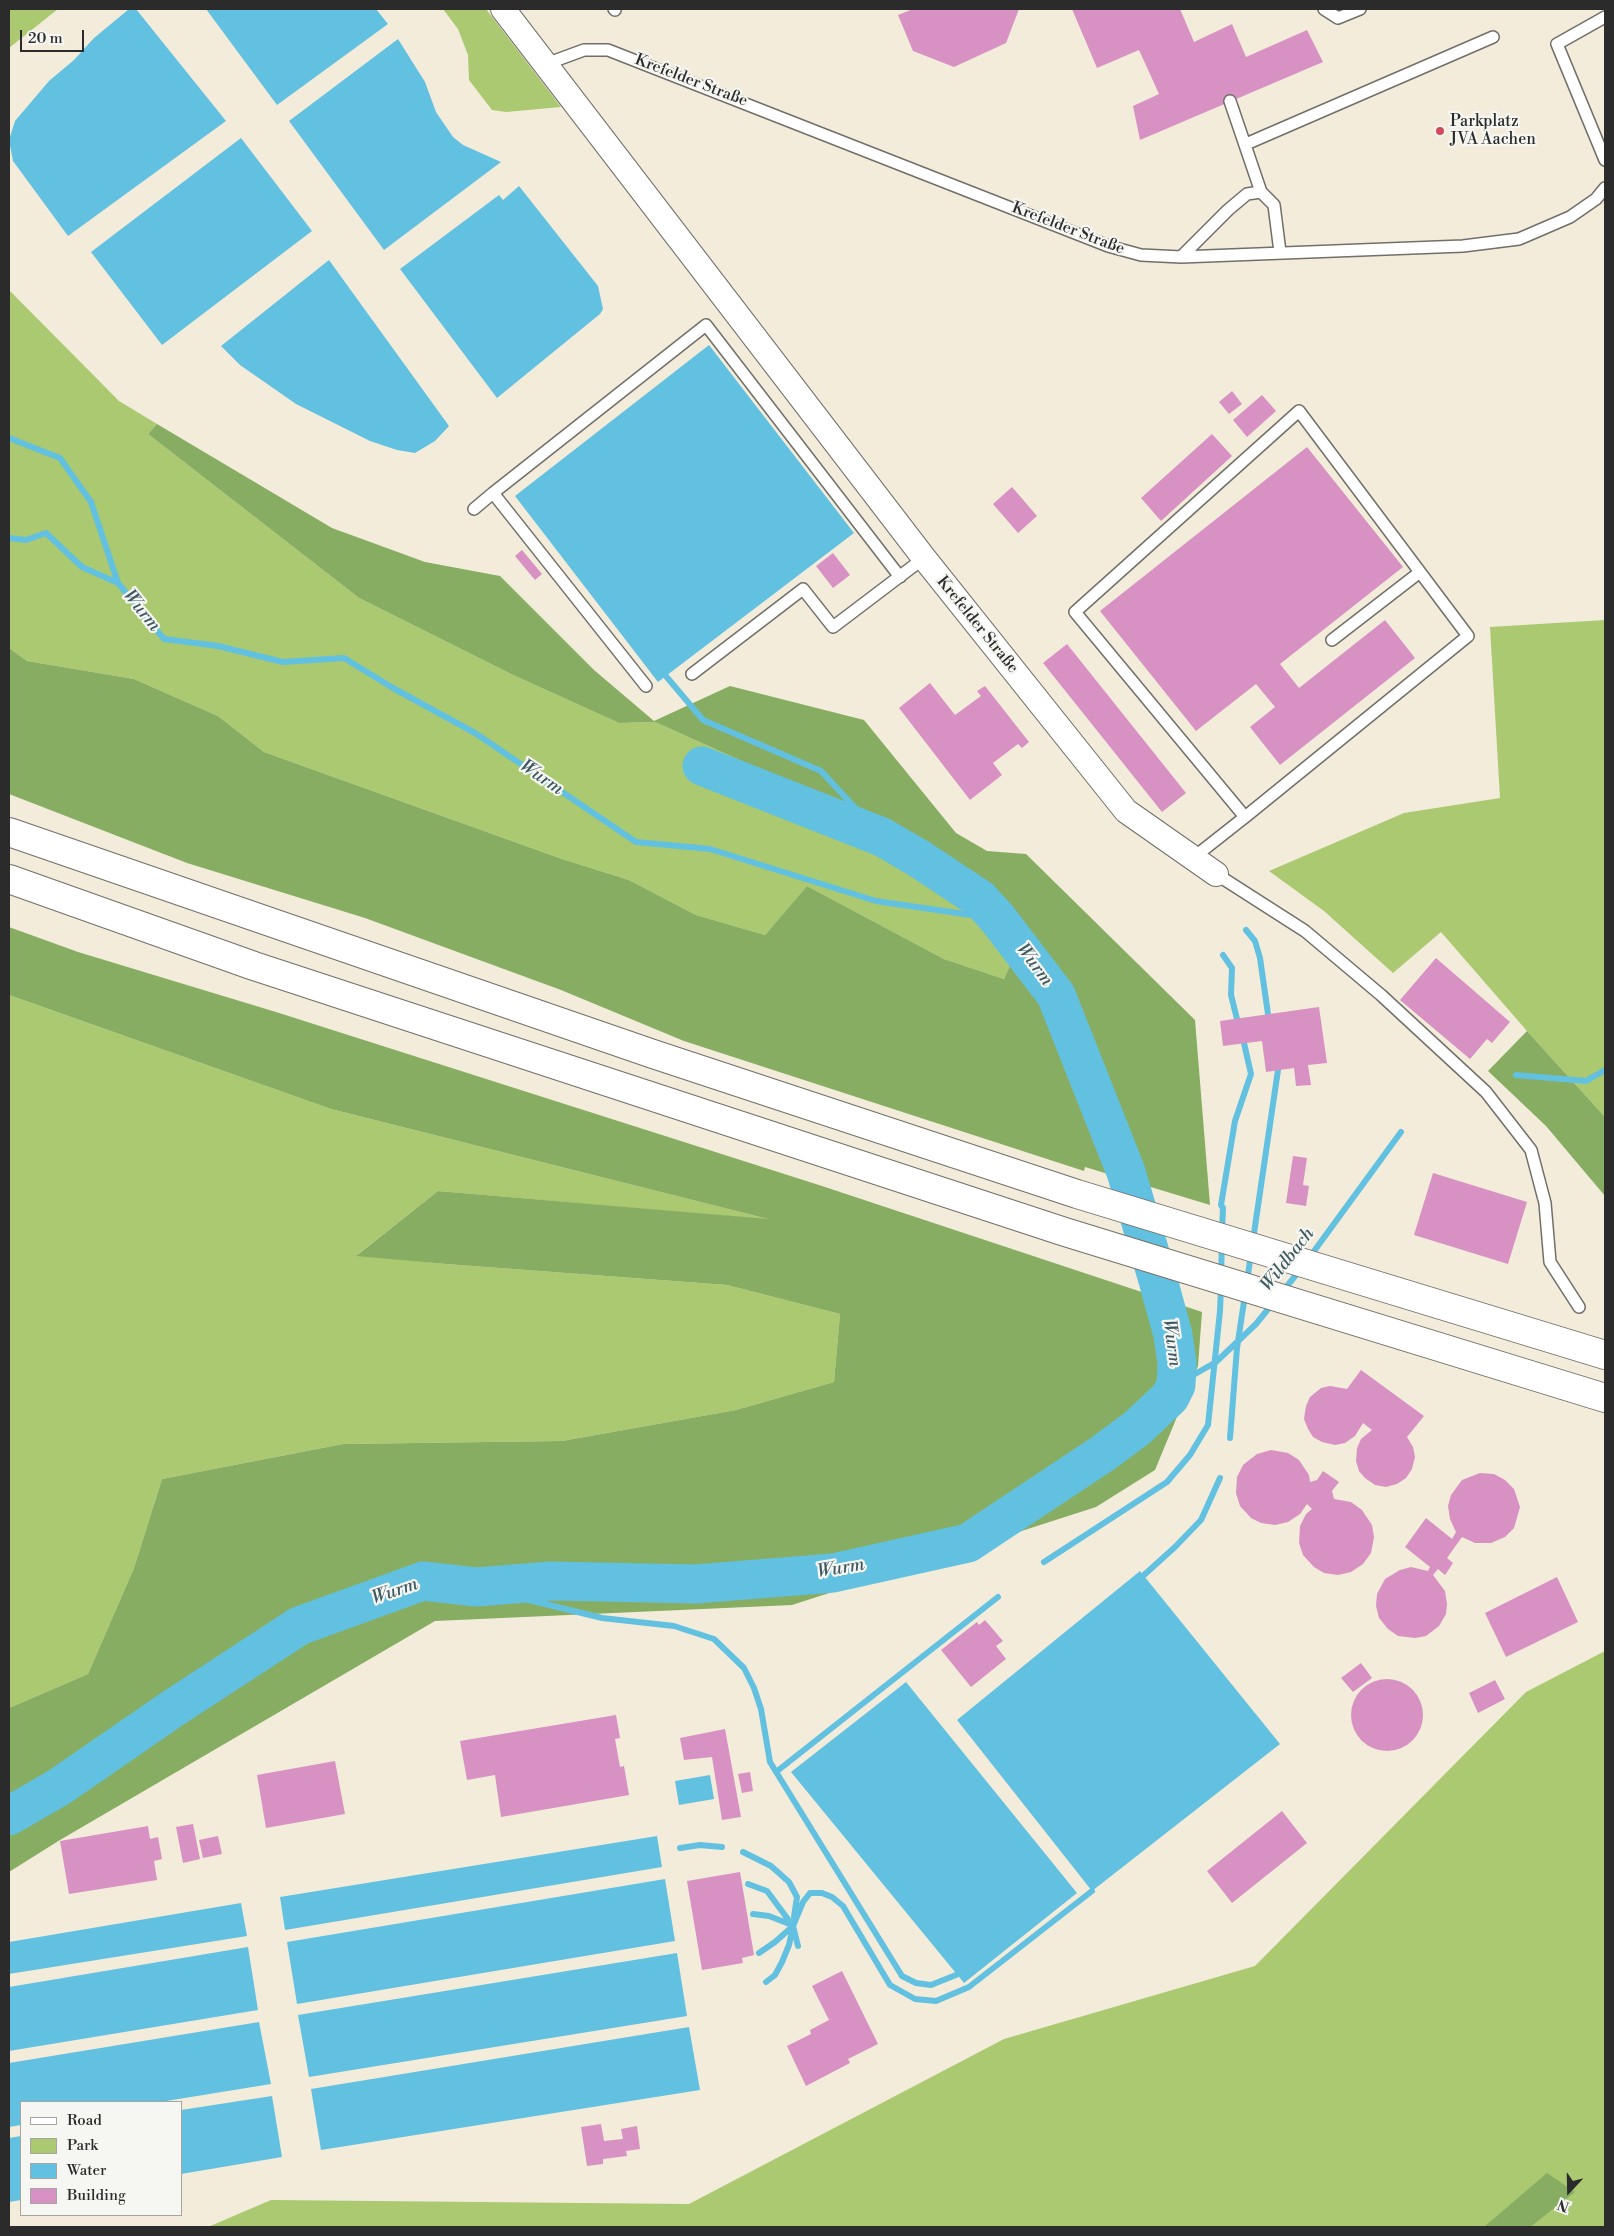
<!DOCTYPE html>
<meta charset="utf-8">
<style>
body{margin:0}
#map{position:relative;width:1614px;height:2236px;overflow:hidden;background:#f3ecdb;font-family:"Libre Bodoni",serif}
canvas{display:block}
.frame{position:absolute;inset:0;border:10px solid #2b2b2b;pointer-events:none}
.legend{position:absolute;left:20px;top:2101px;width:162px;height:115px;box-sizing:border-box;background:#f6f6f2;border:1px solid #a5a5a2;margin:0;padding:6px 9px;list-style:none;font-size:15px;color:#2b2b2b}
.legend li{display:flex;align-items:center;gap:10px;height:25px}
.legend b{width:25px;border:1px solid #a5a5a2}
.north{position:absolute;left:1544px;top:2166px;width:50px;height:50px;-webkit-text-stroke:4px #f6f6f2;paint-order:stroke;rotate:201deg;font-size:14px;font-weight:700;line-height:20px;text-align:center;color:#2b2b2b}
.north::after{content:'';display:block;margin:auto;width:18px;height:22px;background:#2b2b2b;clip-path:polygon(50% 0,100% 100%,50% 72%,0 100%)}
.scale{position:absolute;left:20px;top:30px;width:64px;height:22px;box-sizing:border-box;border:2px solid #2b2b2b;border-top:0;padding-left:6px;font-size:15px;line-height:18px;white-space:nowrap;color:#2b2b2b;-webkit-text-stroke:4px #f6f6f2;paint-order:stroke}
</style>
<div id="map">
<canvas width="1614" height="2236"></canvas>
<div class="frame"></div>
<ul class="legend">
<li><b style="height:6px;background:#fff"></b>Road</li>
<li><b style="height:14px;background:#aac970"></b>Park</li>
<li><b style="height:14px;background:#62c1e0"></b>Water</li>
<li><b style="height:14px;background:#d891c3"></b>Building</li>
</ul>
<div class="north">N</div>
<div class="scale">20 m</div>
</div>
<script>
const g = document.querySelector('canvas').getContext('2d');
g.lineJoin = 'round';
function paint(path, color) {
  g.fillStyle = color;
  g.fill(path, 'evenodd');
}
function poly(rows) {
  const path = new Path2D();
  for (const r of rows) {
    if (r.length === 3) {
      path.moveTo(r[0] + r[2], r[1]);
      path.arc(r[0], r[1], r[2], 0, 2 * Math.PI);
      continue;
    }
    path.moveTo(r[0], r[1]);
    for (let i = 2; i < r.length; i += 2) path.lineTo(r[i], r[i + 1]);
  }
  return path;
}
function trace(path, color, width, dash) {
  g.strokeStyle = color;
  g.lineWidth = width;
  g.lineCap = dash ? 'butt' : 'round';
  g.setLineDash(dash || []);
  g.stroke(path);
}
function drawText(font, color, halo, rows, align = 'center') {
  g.font = font + ' "Libre Bodoni",serif';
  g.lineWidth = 4.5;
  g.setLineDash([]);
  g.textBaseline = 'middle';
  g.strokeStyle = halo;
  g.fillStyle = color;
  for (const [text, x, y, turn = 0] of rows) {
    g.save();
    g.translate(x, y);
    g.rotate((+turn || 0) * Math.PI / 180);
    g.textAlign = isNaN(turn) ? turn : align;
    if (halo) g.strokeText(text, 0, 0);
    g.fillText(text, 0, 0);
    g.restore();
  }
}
paint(poly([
 [9,9,58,9,9,48],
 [443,9,486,9,561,107,506,112,492,110,469,80,468,55,458,29],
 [9,290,119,401,157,424,148,434,359,598,513,675,619,723,655,722,908,836,994,895,1027,925,1004,979,944,959,807,886,765,935,696,915,629,880,562,859,264,752,218,716,134,679,27,661,9,648],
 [1605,620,1605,1117,1527,1031,1441,932,1393,973,1324,911,1269,871,1404,813,1500,798,1490,627],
 [9,995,331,1109,772,1220,438,1191,357,1255,446,1264,727,1285,840,1314,834,1382,736,1410,562,1441,343,1444,162,1479,134,1568,88,1674,9,1708],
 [1605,1651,1605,2227,208,2227,271,2200,689,2204,1004,2039,1255,1966,1526,1692]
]), '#aac970');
paint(poly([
 [157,424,332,528,425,562,500,576,594,670,654,721,730,686,864,720,956,833,987,851,1026,854,1195,1020,1210,1205,1085,1167,1084,1171,684,1041,561,990,365,918,187,863,9,794,9,648,27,661,134,679,218,716,264,752,562,859,629,880,696,915,765,935,807,886,944,959,1004,979,1027,926,994,895,908,836,655,722,619,723,513,675,359,598,148,434],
 [9,927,78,952,276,1012,822,1186,1202,1312,1198,1366,1155,1470,1096,1507,792,1605,435,1621,60,1840,9,1872,9,1708,88,1674,134,1568,162,1479,343,1444,562,1441,736,1410,834,1382,840,1314,727,1285,446,1264,356,1256,438,1191,768,1219,331,1109,9,995],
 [1527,1031,1605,1117,1605,1196,1546,1126,1488,1071],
 [1547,2173,1575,2192,1530,2227,1484,2227]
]), '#87ad62');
paint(poly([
 [129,9,136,9,226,121,68,236,13,161,9,140,15,121,49,81,74,60,94,38],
 [206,9,376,9,388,24,277,105],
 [398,39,425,82,436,112,453,137,463,145,501,162,384,250,289,121],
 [241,138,312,231,162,345,91,252],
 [519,186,598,286,603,309,600,314,497,398,400,269,499,195,503,200],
 [329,260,449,426,435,441,415,453,397,450,370,441,296,404,240,365,221,346],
 [709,345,854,533,658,682,515,496],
 [1140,1571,1280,1744,1092,1891,957,1720],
 [906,1682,1077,1893,964,1983,791,1772],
 [710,1775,714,1799,679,1805,675,1781],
 [657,1836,662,1867,285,1930,280,1897],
 [665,1879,675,1941,297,2004,287,1942],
 [241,1903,247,1936,9,1974,9,1942],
 [248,1947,258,2010,9,2051,9,1987],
 [677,1953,687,2016,309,2077,298,2015],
 [259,2022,271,2084,160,2102,21,2102,21,2125,9,2127,9,2063],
 [689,2027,700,2090,321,2150,311,2089],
 [272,2096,282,2157,181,2174,181,2110],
 [21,2136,21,2200,9,2202,9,2138]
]), '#62c1e0');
trace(poly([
 [9,438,60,458,91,502,118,583],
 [9,538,26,540,46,533,82,567,118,583,164,639,218,646,283,662,344,658,393,688,475,733,636,842,710,849,876,901,998,919],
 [665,675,703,720,821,771,882,837],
 [1246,930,1255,941,1260,958,1268,1014],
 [1223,955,1232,968,1231,995,1237,1019],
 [1516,1075,1586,1081,1605,1070],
 [1222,1231,1223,1208,1221,1205,1235,1121,1251,1074,1244,1043],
 [1253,1240,1278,1070],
 [1309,1258,1401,1132],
 [1221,1274,1222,1244],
 [1247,1282,1251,1253],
 [1283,1291,1300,1270],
 [1176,1385,1216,1362,1256,1324,1273,1303],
 [1230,1438,1237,1348,1245,1295],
 [1044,1562,1167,1482,1190,1455,1208,1425,1220,1311,1221,1286],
 [1144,1575,1175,1547,1201,1520,1220,1478],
 [476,1587,602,1618,674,1626,714,1639,744,1668,754,1688,761,1709,770,1762,902,1976,916,1983,931,1985,956,1975],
 [776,1772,998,1597],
 [680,1848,700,1845,722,1847],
 [743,1852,771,1866,789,1882,797,1897,794,1917],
 [748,1884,767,1891,793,1926,798,1946],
 [753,1914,769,1916,792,1925],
 [759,1953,775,1942,793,1926,803,1902,810,1893,822,1893,832,1897,843,1906,890,1985,915,1999,936,2001,969,1987,1092,1891],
 [766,1982,775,1975,782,1962,789,1945,793,1927]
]), '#62c1e0', 6);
trace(poly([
 [9,1816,59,1787,172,1709,299,1626,423,1581,476,1587,551,1581,695,1584,833,1573,968,1543,1102,1454,1137,1428,1170,1397,1176,1385,1177,1363,1173,1335,1158,1280,1126,1172,1056,995,998,919,980,899,918,858,882,837,702,766]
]), '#62c1e0', 39);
paint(poly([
 [913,9,1019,9,1006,43,954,67,913,51,898,15],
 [1072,9,1180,9,1194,42,1232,24,1246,57,1307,30,1323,62,1140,140,1133,106,1159,94,1139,50,1097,68],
 [1232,391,1242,404,1229,414,1219,402],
 [1262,395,1276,411,1247,437,1233,420],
 [1212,434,1232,456,1161,521,1141,498],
 [1307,447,1403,567,1280,664,1299,688,1385,620,1415,658,1280,765,1250,727,1275,707,1256,684,1196,731,1100,611],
 [1012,487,1037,516,1018,533,993,504],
 [522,550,542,574,535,580,515,556],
 [833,553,850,575,833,588,816,566],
 [1067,644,1186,793,1162,812,1043,663],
 [930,683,955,715,981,696,977,691,985,686,1029,742,1022,748,1018,744,993,763,1002,775,970,800,899,708],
 [1436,958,1510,1022,1492,1043,1487,1039,1470,1059,1400,1000],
 [1319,1007,1327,1063,1308,1065,1311,1085,1296,1086,1294,1068,1266,1072,1262,1041,1223,1046,1220,1021],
 [1293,1156,1307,1158,1303,1185,1309,1186,1306,1206,1286,1203],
 [1433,1173,1527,1202,1508,1264,1414,1235],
 [1361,1370,1424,1416,1407,1437,1413,1447,1415,1457,1412,1469,1406,1478,1397,1484,1386,1487,1375,1485,1365,1478,1359,1471,1356,1461,1357,1448,1361,1439,1372,1430,1363,1423,1355,1436,1345,1443,1335,1445,1322,1442,1313,1437,1308,1429,1304,1419,1306,1406,1310,1397,1321,1388,1330,1386,1347,1389],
 [1271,1450,1288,1453,1299,1460,1309,1475,1310,1482,1317,1480,1323,1471,1339,1482,1332,1491,1334,1499,1351,1502,1362,1510,1372,1525,1374,1537,1371,1553,1363,1564,1351,1572,1338,1575,1324,1573,1314,1567,1303,1555,1299,1543,1300,1526,1306,1514,1312,1509,1307,1504,1300,1514,1288,1522,1275,1525,1261,1523,1251,1518,1240,1506,1236,1493,1237,1477,1243,1465,1257,1454],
 [1480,1473,1494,1474,1505,1480,1514,1489,1520,1507,1514,1528,1505,1537,1491,1543,1475,1543,1462,1537,1447,1558,1453,1563,1445,1575,1438,1569,1433,1575,1445,1591,1447,1604,1446,1614,1439,1626,1426,1636,1415,1638,1398,1636,1388,1629,1379,1618,1376,1606,1377,1594,1385,1579,1400,1570,1411,1567,1428,1571,1430,1567,1405,1547,1426,1518,1452,1539,1456,1532,1450,1519,1448,1506,1451,1495,1462,1480],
 [1557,1577,1578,1622,1506,1657,1485,1613],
 [985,1620,1003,1641,996,1646,1006,1659,971,1687,941,1650,977,1622,979,1625],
 [1361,1663,1372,1678,1353,1692,1341,1678],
 [1387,1715,36],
 [1495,1680,1505,1699,1478,1713,1469,1693],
 [616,1715,620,1738,615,1739,620,1767,624,1766,629,1795,501,1817,495,1775,467,1780,460,1741],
 [725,1729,741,1817,722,1820,712,1757,684,1760,680,1738],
 [335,1761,345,1814,266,1828,257,1775],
 [750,1772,753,1791,742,1793,738,1774],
 [1282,1811,1307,1843,1232,1903,1207,1871],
 [193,1824,200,1859,183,1863,176,1827],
 [148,1826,150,1839,158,1837,162,1859,154,1861,157,1880,69,1894,60,1841],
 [218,1836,222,1854,203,1858,199,1840],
 [740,1872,754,1955,742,1958,743,1963,702,1970,687,1881],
 [842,1971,878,2044,848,2059,850,2063,806,2086,787,2046,811,2034,810,2030,829,2020,812,1986],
 [601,2124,604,2141,623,2139,621,2129,637,2126,640,2149,626,2151,627,2156,603,2159,603,2164,587,2166,581,2127]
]), '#d891c3');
const lane = poly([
 [614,9,615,10],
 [1324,9,1338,18,1360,9],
 [1605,17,1557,44,1605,160],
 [546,64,584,50,608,50,1108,246,1141,255,1181,257,1463,246,1519,239,1570,217,1596,199,1605,188],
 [1230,101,1261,192],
 [1246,144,1493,37],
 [1181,257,1228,210,1247,194,1261,192,1274,205,1280,252],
 [474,509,493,493],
 [1332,640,1420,572],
 [692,674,803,589,833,627,924,558],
 [646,686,493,493,706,325,900,577],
 [1193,858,1245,817,1075,612,1299,411,1468,636,1245,817],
 [1216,874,1305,931,1381,995,1486,1092,1531,1150,1545,1203,1550,1262,1579,1307]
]);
const street = poly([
 [503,9,924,558,1126,811,1216,874]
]);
const highway = poly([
 [9,832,653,1054,1077,1194,1605,1355],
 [9,879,254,966,1065,1232,1605,1398]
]);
trace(lane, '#716f69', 14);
trace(street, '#716f69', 26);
trace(highway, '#716f69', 30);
trace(lane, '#fff', 11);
trace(street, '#fff', 24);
trace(highway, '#fff', 28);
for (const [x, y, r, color] of [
 [1440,131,5,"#d1495b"]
]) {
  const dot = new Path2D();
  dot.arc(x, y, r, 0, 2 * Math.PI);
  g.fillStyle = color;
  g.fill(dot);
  trace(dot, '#f6f6f2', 2);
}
drawText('16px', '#2b2b2b', '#f6f6f2', [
 ["Krefelder Straße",691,81,21],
 ["Krefelder Straße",1068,229,21],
 ["Krefelder Straße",977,625,51]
]);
drawText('16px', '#2b2b2b', '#f6f6f2', [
 ["Parkplatz",1450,122],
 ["JVA Aachen",1450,140]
], 'left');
drawText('italic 18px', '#3c5861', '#f6f6f2', [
 ["Wurm",141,611,51],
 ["Wurm",541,778,34],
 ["Wurm",1034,965,53],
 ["Wildbach",1288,1260,-52],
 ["Wurm",1171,1343,82],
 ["Wurm",841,1569,-10],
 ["Wurm",395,1592,-19]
]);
</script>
